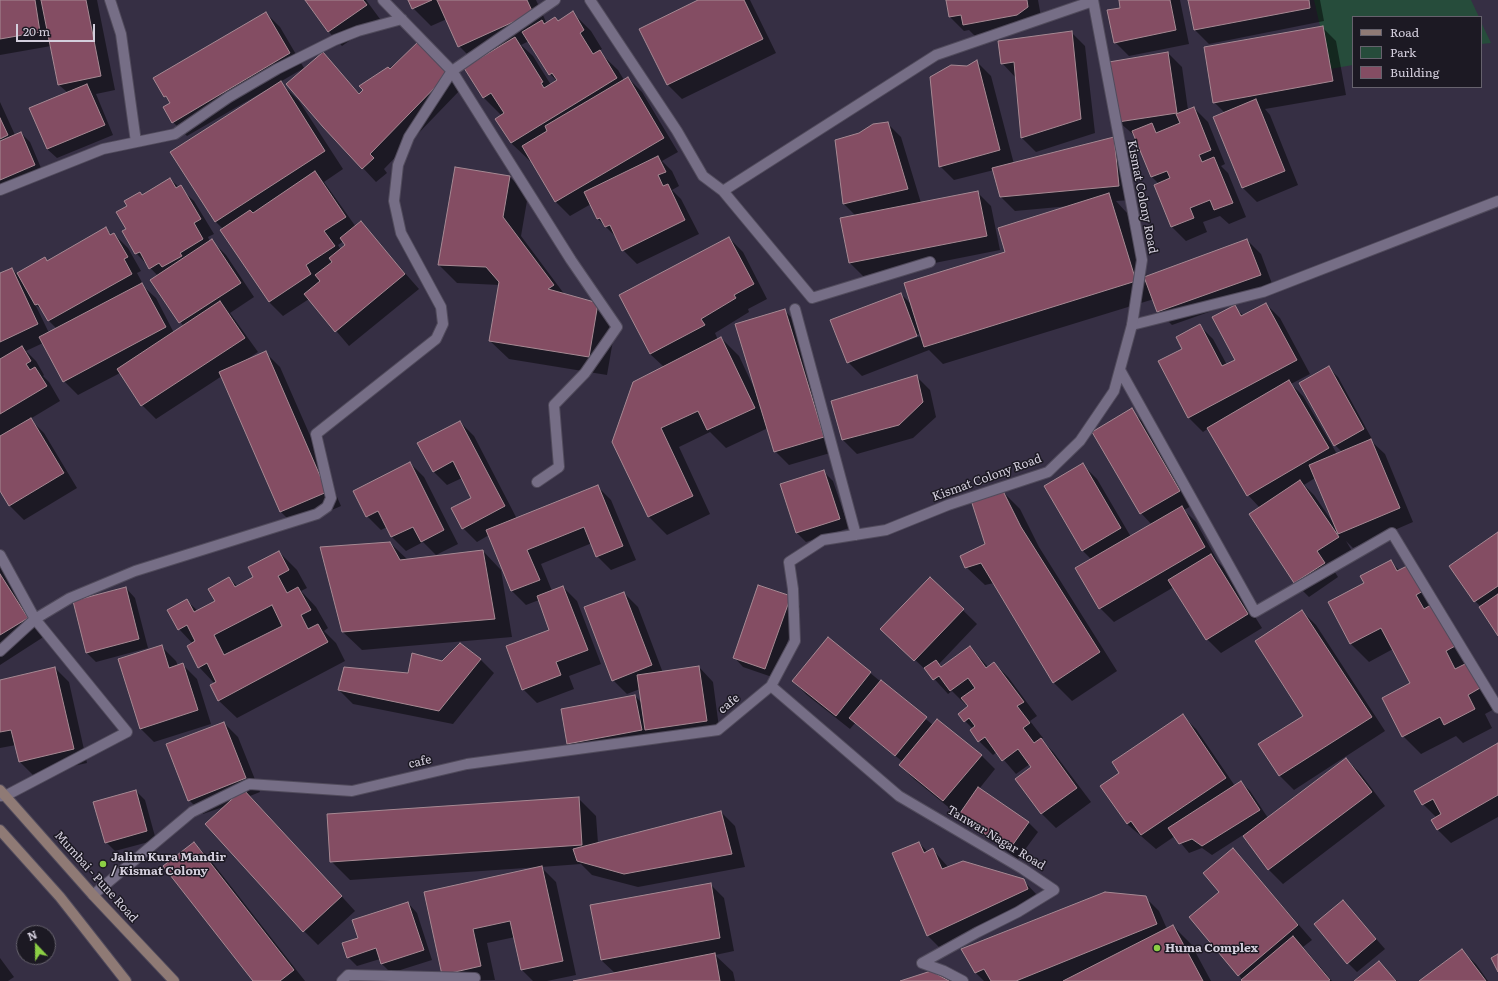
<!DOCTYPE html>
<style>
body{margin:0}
#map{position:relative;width:1498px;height:981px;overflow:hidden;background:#362f44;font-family:Literata,serif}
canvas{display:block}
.legend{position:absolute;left:1352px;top:16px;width:130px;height:72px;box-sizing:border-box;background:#1c1923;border:1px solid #66626d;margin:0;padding:5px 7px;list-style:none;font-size:12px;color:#d4cfdd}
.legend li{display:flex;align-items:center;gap:8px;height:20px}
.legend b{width:20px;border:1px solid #66626d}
.north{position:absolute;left:16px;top:925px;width:40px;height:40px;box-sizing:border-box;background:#1c1923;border:1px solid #66626d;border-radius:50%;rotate:338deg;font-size:11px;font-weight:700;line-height:16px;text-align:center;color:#d4cfdd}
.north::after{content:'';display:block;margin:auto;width:14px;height:18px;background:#8cce45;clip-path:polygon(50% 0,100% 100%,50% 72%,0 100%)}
.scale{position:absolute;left:16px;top:24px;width:79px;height:18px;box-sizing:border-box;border:2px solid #d4cfdd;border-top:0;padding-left:5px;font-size:12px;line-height:14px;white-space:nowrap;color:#d4cfdd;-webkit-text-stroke:3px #1c1923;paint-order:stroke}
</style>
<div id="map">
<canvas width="1498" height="981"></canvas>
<ul class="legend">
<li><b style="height:5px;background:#8f7a75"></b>Road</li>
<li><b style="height:11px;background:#264c3b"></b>Park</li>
<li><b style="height:11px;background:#844d63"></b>Building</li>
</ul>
<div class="north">N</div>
<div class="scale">20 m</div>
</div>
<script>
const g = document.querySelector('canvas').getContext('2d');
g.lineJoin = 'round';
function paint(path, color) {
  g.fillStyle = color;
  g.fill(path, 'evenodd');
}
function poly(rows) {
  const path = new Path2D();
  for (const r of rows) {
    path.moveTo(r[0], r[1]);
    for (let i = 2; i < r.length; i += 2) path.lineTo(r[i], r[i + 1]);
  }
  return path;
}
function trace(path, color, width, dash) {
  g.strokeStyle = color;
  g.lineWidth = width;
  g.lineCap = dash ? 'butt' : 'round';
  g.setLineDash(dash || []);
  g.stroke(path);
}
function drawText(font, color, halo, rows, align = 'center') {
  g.font = font + ' Literata,serif';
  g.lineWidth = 3;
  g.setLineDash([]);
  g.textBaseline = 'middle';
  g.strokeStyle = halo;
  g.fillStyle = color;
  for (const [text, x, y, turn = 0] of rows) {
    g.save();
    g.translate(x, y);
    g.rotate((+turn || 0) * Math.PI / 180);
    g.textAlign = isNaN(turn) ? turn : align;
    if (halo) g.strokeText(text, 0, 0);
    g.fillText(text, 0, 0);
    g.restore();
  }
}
paint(poly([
 [1314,0,1471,0,1479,17,1353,17,1353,65,1330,69],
 [1481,22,1491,43,1481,44]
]), '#264c3b');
paint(poly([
 [0,0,97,0,115,90,96,94,113,135,57,158,47,149,68,93,59,85,51,46,0,55],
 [306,0,366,0,380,19,342,46,329,32],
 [409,0,536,0,547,24,558,22,573,13,591,31,602,49,598,51,618,70,624,80,628,78,642,92,678,152,662,161,672,171,679,186,672,190,681,199,699,234,637,264,623,250,617,238,598,219,591,204,570,216,556,202,531,160,530,161,511,143,497,119,502,116,484,98,465,68,475,62,459,46,447,19,431,26,413,8],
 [529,41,550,74,557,81,551,85,533,56,521,45],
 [700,0,750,0,776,53,682,99,668,85,641,29],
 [947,0,1038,0,1042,22,1031,28,978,39,969,30,964,31,950,17],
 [1120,0,1180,0,1189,44,1129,56,1115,42,1121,8],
 [1189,0,1320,0,1324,21,1209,44,1195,30],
 [266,13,280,27,304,68,280,82,299,101,343,169,324,182,356,227,361,223,419,289,349,346,309,299,283,316,269,302,223,229,215,221,267,91,266,90,187,136,173,122,172,103,165,96],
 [344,241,347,245,341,250,338,245],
 [1322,27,1336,41,1346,95,1265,109,1270,115,1298,185,1257,202,1243,188,1214,117,1225,113,1214,102],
 [1071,32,1085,46,1095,133,1036,152,1022,138,1016,78,1002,63],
 [420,42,463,87,384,169,387,173,376,182,363,168,323,54,360,94],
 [1168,53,1182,67,1188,110,1194,108,1208,122,1225,164,1221,166,1228,173,1246,217,1229,224,1220,216,1203,222,1207,232,1186,241,1172,227,1155,185,1159,184,1152,177,1135,136,1119,122],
 [977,62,991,76,1014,164,1114,138,1128,152,1132,200,1116,201,1127,213,1147,277,1247,240,1261,254,1274,289,1172,325,1158,311,1154,299,943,364,929,350,862,376,848,362,901,294,912,305,1006,252,1070,206,1015,211,1001,197,994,170,954,180,940,166,967,67],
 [922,333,923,335,854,361,854,359],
 [0,102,15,135,21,133,30,142,44,175,0,193],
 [887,123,901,137,921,203,977,192,991,206,1000,250,864,277,850,263,841,219,856,216,844,204,859,134],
 [510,177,528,195,521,236,565,295,598,304,616,323,607,375,509,359,490,341,500,285,457,283,439,265],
 [170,179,194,201,214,234,208,237,210,242,212,241,226,255,254,297,230,313,258,352,246,360,266,353,280,367,341,506,295,526,281,512,222,376,156,419,142,405,120,373,78,395,64,381,43,343,26,351,36,361,44,375,43,376,49,382,60,401,30,419,44,433,77,488,24,520,10,506,0,489,0,275,12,269,21,278,45,259,48,262,106,229,112,235,114,234,128,248,141,271,137,273,145,288,156,298,174,333,184,327,152,280,158,276,136,253,127,229,142,195],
 [35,304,44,312,48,320,57,329,49,333],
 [729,238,743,252,767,299,748,309,749,312,715,333,718,340,721,338,739,356,754,388,784,310,798,324,837,451,789,465,775,451,768,428,726,448,710,432,679,447,710,514,667,535,648,516,664,367,650,354,620,296],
 [1266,304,1280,318,1310,374,1291,384,1303,396,1337,454,1342,452,1335,445,1329,368,1338,377,1372,439,1370,440,1385,454,1413,522,1353,548,1346,541,1352,551,1331,566,1338,577,1309,597,1295,583,1250,515,1260,508,1248,495,1209,428,1203,432,1189,418,1159,362,1183,349,1199,325,1213,339,1227,365,1236,361,1234,307,1244,316],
 [1315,478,1335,524,1334,524,1314,495,1304,485],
 [916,376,930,390,936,417,913,438,857,454,843,440],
 [1131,410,1145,424,1193,505,1184,510,1196,522,1218,562,1225,569,1262,628,1221,653,1207,639,1174,587,1114,622,1100,608,1092,560,1083,551,1045,487,1083,465,1097,479,1131,537,1152,525,1141,513],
 [460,422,474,436,517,519,597,486,611,500,636,560,611,570,597,556,592,543,541,564,552,591,563,587,577,601,601,664,569,676,574,689,537,703,523,689,551,630,539,600,526,605,512,591,489,535,477,542,463,528,473,499,462,478,447,485,433,471],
 [410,463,424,477,458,544,436,555,423,542,406,551,392,537,387,527,381,530,367,516],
 [823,471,833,481,849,528,806,542,797,533],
 [1001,490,1020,509,1039,547,1117,671,1072,701,1054,683,994,583,985,585,966,567,986,544],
 [1498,534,1498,634,1481,607,1475,601],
 [390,543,408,560,483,551,501,570,512,637,362,650,343,632],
 [279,552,297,570,307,588,301,591,316,607,328,628,324,631,336,643,345,661,237,718,218,700,215,684,199,667,193,644,179,629,187,601,198,611,216,601,229,578,238,587,255,578],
 [1391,562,1400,571,1409,566,1498,707,1485,714,1492,728,1463,743,1456,736,1421,754,1403,736,1412,684,1393,649,1369,662,1351,644,1329,603,1365,584],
 [0,566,45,636,0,665],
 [930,578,977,624,939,664,942,667,970,647,988,667,994,663,1008,677,1037,716,1030,721,1043,738,1041,739,1054,753,1091,802,1056,828,1042,814,1017,779,1033,767,1030,764,1016,774,997,752,993,755,979,741,973,729,965,721,969,707,967,703,965,704,952,691,948,694,929,673,896,642],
 [126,588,135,598,148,648,96,662,87,653],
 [624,593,638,607,663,673,699,667,713,682,720,735,660,744,650,733,651,739,577,752,567,743,635,696,642,703,640,689,627,694,613,680],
 [790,597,800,606,775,678,743,667,734,657],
 [1302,611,1316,625,1385,731,1294,790,1280,776,1260,745,1305,716],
 [828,638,933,725,981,755,995,769,979,789,1028,822,1038,832,1018,859,969,825,960,816,965,807,964,807,958,815,914,779,900,765,903,762,855,723,850,729,807,695,793,681],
 [162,647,176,661,178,666,183,665,197,679,211,724,154,742,140,728],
 [480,659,494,673,453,724,353,704,339,690,345,668,409,674,442,662],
 [55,668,69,682,87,763,33,775,19,761,16,745,0,748,0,681],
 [1182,715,1196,729,1235,786,1241,782,1250,791,1268,818,1346,759,1360,773,1385,806,1283,884,1269,870,1243,835,1212,855,1202,848,1189,853,1175,836,1156,849,1127,824,1121,773],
 [224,723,238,737,260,792,250,796,355,911,318,945,304,931,226,806,203,814,189,800],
 [1498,744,1498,817,1451,843,1437,829,1437,818,1423,804],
 [136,791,145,800,156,840,115,851,106,842],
 [578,798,596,816,598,843,721,812,735,826,745,867,638,887,592,875,581,864,541,867,556,882,576,975,547,981,533,981,522,970,515,937,487,943,495,980,450,981,425,893,540,867,350,880,331,861],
 [194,843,208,857,305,981,254,981],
 [919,843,928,852,933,850,949,868,1023,880,1037,895,1041,903,942,950,928,936,893,854],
 [1233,849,1312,940,1303,947,1332,981,1243,981,1239,975,1220,892],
 [710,884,724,898,734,951,715,955,733,972,735,981,578,981,616,974,601,960],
 [1145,897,1159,911,1167,929,1173,926,1191,944,1211,981,984,981,975,972],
 [1343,901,1385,949,1357,972,1348,963],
 [408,903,417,913,432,960,391,973,382,964,380,959,357,966,348,957,359,939],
 [1462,951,1476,964,1488,981,1421,981],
 [0,958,14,977,8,981,0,981],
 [1379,962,1397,981,1355,981]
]), '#0007');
const building = poly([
 [0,0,35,0,40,32,0,39,0,0],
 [41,0,86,0,101,76,58,85,41,0],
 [305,0,363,0,367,5,328,32,305,0],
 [408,0,432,0,412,9,408,0],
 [437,0,527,0,533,13,458,47,437,0],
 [698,0,744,0,763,39,667,85,639,29,698,0],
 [946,0,1027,0,1028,7,1017,15,963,25,961,15,949,17,946,0],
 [1119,0,1170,0,1176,30,1114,43,1107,10,1120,8,1119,0],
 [1188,0,1309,0,1310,8,1194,30,1188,0],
 [573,11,584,30,580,33,593,54,600,50,617,78,511,143,495,119,504,113,491,93,483,98,464,68,515,37,543,82,541,83,544,88,557,80,552,73,549,75,522,32,542,20,544,24,555,17,558,21,573,11],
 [266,12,290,53,172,123,163,107,170,103,166,96,164,97,153,78,266,12],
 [1323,26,1333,81,1213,103,1204,47,1323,26],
 [1072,31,1081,119,1021,138,1014,62,1001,64,998,41,1072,31],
 [420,40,450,72,370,154,374,158,362,169,323,127,286,84,323,52,359,94,363,90,359,86,388,67,390,69,420,40],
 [1168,52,1177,113,1118,122,1109,62,1168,52],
 [977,60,1000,150,939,167,930,77,951,65,967,66,977,60],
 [628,77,664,138,555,202,522,146,547,131,545,126,628,77],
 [281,81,325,151,215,222,170,152,281,81],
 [87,84,105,125,47,149,29,108,87,84],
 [1256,99,1285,171,1242,188,1213,117,1256,99],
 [1194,107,1211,150,1199,155,1202,162,1214,157,1233,203,1214,210,1210,200,1190,208,1194,218,1171,227,1154,185,1170,178,1167,171,1151,177,1132,131,1152,123,1156,133,1180,123,1176,114,1194,107],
 [0,118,8,135,0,139,0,118],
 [888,122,908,189,843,204,835,140,859,133,873,124,888,122],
 [21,132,35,165,0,180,0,141,21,132],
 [1114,137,1119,186,1000,197,992,168,1114,137],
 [658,156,666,172,658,175,663,186,668,184,685,220,622,251,610,225,605,227,600,218,597,219,584,192,658,156],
 [455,167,510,176,503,217,554,285,548,289,598,303,589,357,489,341,499,282,486,267,438,265,455,167],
 [315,171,346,217,324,231,335,246,306,265,311,274,269,302,220,230,250,210,253,213,315,171],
 [170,178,176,188,181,185,201,219,194,223,203,239,180,253,182,256,162,267,159,263,149,269,140,252,135,254,122,231,126,229,116,212,127,206,124,201,140,192,142,195,170,178],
 [978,191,987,236,849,263,840,218,978,191],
 [1109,193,1136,281,924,347,904,283,1005,252,998,228,1109,193],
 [361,221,405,274,335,332,304,294,320,281,315,275,332,262,329,258,345,245,340,238,361,221],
 [106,227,110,235,114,233,128,257,124,259,132,274,48,321,38,304,35,305,17,273,45,257,47,261,106,227],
 [729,237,754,284,734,295,736,298,701,319,705,325,650,354,619,295,729,237],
 [212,239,241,283,179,323,150,280,212,239],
 [1247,239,1261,275,1157,312,1144,277,1247,239],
 [12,268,38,324,0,342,0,273,12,268],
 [142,283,166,327,63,382,39,337,142,283],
 [901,293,917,336,847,363,830,320,901,293],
 [220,301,245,338,141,406,117,369,220,301],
 [1266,303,1297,360,1188,418,1158,361,1182,349,1176,337,1200,324,1222,366,1235,360,1212,317,1235,305,1241,316,1266,303],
 [785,309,824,437,774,452,735,324,785,309],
 [721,337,755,408,707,430,698,411,661,428,693,496,648,517,612,442,633,382,721,337],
 [22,346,31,361,26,364,30,370,35,367,47,386,0,414,0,359,22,346],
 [266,351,327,492,280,512,219,372,266,351],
 [1329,366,1364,429,1334,446,1299,383,1329,366],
 [917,375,923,402,899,425,842,440,831,401,917,375],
 [1289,380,1329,448,1247,496,1207,428,1289,380],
 [1132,408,1180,491,1140,514,1092,432,1132,408],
 [31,418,64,473,9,506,0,491,0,436,31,418],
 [460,421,505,506,462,529,451,508,471,498,453,461,433,472,417,443,460,421],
 [1371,439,1400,508,1338,534,1309,465,1371,439],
 [410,462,444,530,421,542,413,527,391,537,378,511,366,517,353,491,410,462],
 [1083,463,1121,528,1082,551,1044,486,1083,463],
 [824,470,840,519,796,533,780,484,824,470],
 [1300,480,1339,537,1317,551,1325,563,1294,583,1249,514,1300,480],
 [598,485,623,546,596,557,584,527,527,550,540,580,511,591,486,530,598,485],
 [1002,489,1021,527,1100,652,1053,683,981,563,965,568,960,556,985,544,971,500,1002,489],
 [1182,506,1205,547,1099,609,1075,568,1182,506],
 [1498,532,1498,586,1474,602,1449,566,1498,532],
 [390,542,400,560,483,550,495,619,342,632,320,547,390,542],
 [279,551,289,570,278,576,287,593,298,587,311,610,301,615,308,629,318,624,328,642,218,701,210,685,216,682,207,663,198,668,187,646,195,641,187,625,178,630,167,610,187,599,194,612,215,601,208,589,229,577,235,587,253,577,248,567,279,551],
 [272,605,282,626,224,655,214,635,272,605],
 [1211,554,1248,614,1206,640,1168,580,1211,554],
 [1391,560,1397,571,1409,565,1423,591,1416,595,1424,609,1434,603,1457,645,1446,651,1455,669,1467,663,1480,688,1468,695,1475,709,1444,725,1440,717,1402,737,1382,698,1410,683,1381,628,1350,644,1328,602,1364,583,1360,576,1391,560],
 [0,574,28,618,0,635,0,574],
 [930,577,964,609,914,661,880,629,930,577],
 [758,585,791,596,765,669,733,658,758,585],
 [563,586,588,650,556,662,561,675,522,690,506,646,549,630,537,596,563,586],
 [126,587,139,639,86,653,73,601,126,587],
 [624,592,652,665,612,681,584,607,624,592],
 [1498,594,1498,636,1479,607,1498,594],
 [1302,610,1372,717,1279,776,1258,744,1303,716,1255,641,1302,610],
 [828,637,871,672,836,716,792,681,828,637],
 [460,643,481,659,439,711,338,690,344,667,408,673,412,653,442,661,460,643],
 [162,645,169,668,183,663,198,710,140,729,118,659,162,645],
 [970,646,986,668,994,662,1024,702,1017,706,1030,723,1023,728,1034,743,1041,738,1077,788,1041,814,1015,779,1031,767,1018,749,1002,761,985,737,978,742,970,730,975,726,969,718,964,722,958,714,968,706,961,698,975,688,968,678,950,691,939,676,933,680,924,668,936,660,941,667,970,646],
 [699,666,707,721,645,730,637,675,699,666],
 [55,667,74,749,19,762,11,730,0,732,0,680,55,667],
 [881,680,927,717,895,756,849,718,881,680],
 [635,695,642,730,567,744,561,709,635,695],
 [1183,714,1226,778,1141,835,1131,821,1127,824,1100,786,1119,773,1112,762,1183,714],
 [937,719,982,755,943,801,899,765,937,719],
 [224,722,246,778,188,801,166,744,224,722],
 [1498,743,1498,795,1437,830,1431,820,1441,814,1433,799,1422,805,1414,791,1498,743],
 [1346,758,1372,792,1268,870,1243,836,1346,758],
 [1241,781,1260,810,1202,846,1192,839,1179,844,1168,828,1241,781],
 [978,787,1029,822,1009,850,958,816,978,787],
 [243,789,342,896,303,932,205,824,243,789],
 [136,790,147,831,105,843,93,802,136,790],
 [579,797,582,845,330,862,327,814,579,797],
 [721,811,732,854,624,874,577,861,573,849,721,811],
 [194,842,294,970,280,981,253,981,163,866,194,842],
 [919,842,924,853,933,848,942,869,963,861,1024,879,1028,889,927,936,892,853,919,842],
 [1233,848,1298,925,1238,976,1189,917,1219,892,1203,873,1233,848],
 [542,866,563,961,521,970,510,921,473,929,481,966,442,975,424,892,542,866],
 [711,883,720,938,601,960,590,905,711,883],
 [1105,892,1146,896,1157,924,1016,981,991,981,984,969,975,973,961,949,1105,892],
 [1343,900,1376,939,1347,964,1314,924,1343,900],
 [408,902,424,950,381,964,376,948,347,958,342,943,358,938,352,920,408,902],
 [1173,925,1203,981,1063,981,1173,925],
 [1293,936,1330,980,1328,981,1242,981,1241,980,1293,936],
 [1462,949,1486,981,1419,981,1462,949],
 [715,953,720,981,573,981,715,953],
 [1498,954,1498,972,1491,958,1498,954],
 [1379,961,1396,981,1354,981,1379,961],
 [931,971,949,981,900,981,931,971]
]);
paint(building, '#844d63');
trace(building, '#a68993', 1);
const lane = poly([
 [1132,325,1263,292,1498,201],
 [342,981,348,975,475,978]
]);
const street = poly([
 [110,0,121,34,136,142],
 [383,0,452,71,571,260,617,327,585,373,554,405,559,467,537,482],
 [590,0,677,131,703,176,723,191,812,298,930,262],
 [0,190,103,149,175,134,229,97,277,69,335,40,358,31,402,19],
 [723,191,936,55,1093,1],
 [795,309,856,535],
 [1120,370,1255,612,1392,533,1498,708],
 [0,555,35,619,127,732,5,796,0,796],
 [0,651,35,619,70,598,135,571,317,514,327,507,331,498,316,434,436,339,443,324,441,307,401,233,394,201,398,165,409,137,452,71,555,0],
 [771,686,899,796,1023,869,1054,890,1018,912,978,932,922,963,944,971,963,981],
 [93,895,192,812,249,784,352,791,467,764,718,730,771,686,795,641,793,589,789,562,823,540,886,530,948,505,1048,472,1080,441,1114,391,1132,325,1142,260,1093,0]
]);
const secondary = poly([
 [0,790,93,895,174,981],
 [0,830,60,897,126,981]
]);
trace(lane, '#514b5c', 12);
trace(street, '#514b5c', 12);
trace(secondary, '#514b5c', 12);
trace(lane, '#766e86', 10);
trace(street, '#766e86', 10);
trace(secondary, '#8f7a75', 10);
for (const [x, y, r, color] of [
 [103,864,4,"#8cce45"],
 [1157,948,4,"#8cce45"]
]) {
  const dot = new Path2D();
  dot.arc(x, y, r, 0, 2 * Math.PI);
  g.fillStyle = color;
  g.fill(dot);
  trace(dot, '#1c1923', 1.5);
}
drawText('12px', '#d4cfdd', '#1c1923', [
 ["Kismat Colony Road",1142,197,79],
 ["Kismat Colony Road",987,478,-20],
 ["cafe",729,704,-40],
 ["cafe",420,762,-13],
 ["Tanwar Nagar Road",996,838,31],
 ["Mumbai - Pune Road",96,877,48]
]);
drawText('bold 12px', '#d4cfdd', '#1c1923', [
 ["Jalim Kura Mandir",111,857],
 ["/ Kismat Colony",111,871],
 ["Huma Complex",1165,948]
], 'left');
</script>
